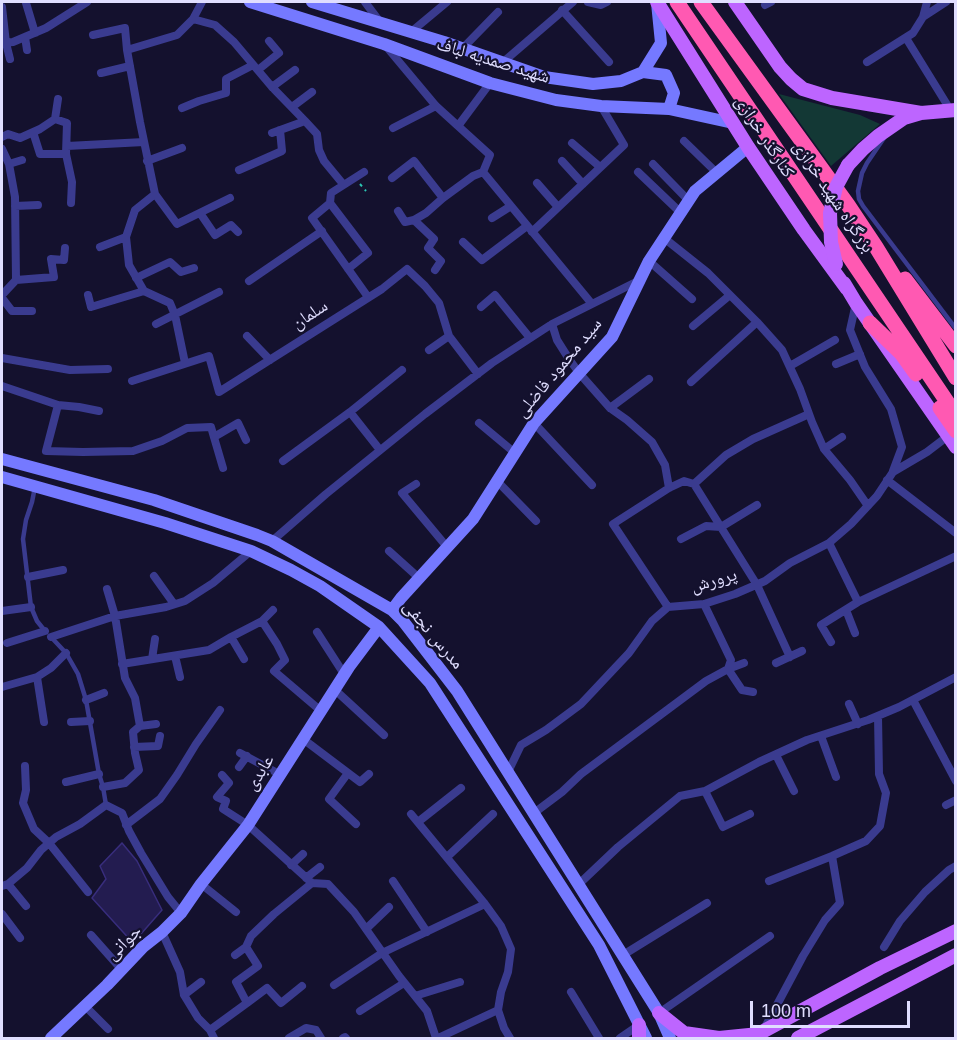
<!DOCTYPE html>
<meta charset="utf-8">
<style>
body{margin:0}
#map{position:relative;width:957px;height:1040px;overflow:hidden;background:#14112e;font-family:Arial,sans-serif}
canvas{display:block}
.frame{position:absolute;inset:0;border:3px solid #e0deff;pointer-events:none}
.scale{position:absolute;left:750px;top:1001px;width:160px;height:27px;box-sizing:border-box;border:3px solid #e0deff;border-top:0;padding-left:8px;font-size:18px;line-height:21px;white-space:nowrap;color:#e0deff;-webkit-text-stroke:4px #14112e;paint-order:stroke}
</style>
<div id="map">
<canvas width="957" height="1040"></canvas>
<div class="frame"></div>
<div class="scale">100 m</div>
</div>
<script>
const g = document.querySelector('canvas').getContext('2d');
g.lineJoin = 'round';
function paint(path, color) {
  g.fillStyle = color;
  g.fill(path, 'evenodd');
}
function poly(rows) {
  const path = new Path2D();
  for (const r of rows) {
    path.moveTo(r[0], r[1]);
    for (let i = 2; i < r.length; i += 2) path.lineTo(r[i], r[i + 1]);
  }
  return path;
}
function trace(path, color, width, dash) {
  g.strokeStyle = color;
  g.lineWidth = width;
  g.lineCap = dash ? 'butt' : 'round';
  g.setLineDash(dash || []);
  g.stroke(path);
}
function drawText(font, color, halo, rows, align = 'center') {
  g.font = font + ' Arial,"Noto Naskh Arabic",sans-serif';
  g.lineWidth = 4.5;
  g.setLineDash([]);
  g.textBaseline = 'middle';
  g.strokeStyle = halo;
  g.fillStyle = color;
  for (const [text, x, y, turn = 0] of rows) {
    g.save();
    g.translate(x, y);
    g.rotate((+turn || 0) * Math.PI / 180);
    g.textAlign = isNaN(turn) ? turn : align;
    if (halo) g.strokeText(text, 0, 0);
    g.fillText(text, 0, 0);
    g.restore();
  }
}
paint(poly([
 [779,94,860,115,880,124,831,166]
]), '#133835');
const building = poly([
 [122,843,137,861,162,910,133,943,92,898,106,879,100,866,122,843]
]);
paint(building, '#231c50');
trace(building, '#382d7d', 1.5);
trace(poly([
 [360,184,366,191]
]), '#2bc6b4', 2, [3, 4.5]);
trace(poly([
 [884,138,867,163,862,173,858,191,859,199,863,206,956,329],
 [35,487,32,502,26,520,23,539,31,607,37,621,45,631],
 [51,637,66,653,78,674,86,700,99,774,103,787,106,805]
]), '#3a3b8f', 4.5);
trace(poly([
 [365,2,380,22],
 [588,2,601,5,607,2],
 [26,3,35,33],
 [765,5,771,2],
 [2,7,6,43,10,59],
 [562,10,609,62],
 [923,17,946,2],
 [193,19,215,25,234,42,272,87,305,121,317,134,319,150,324,161,343,184],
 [411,32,447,2],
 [93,35,125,28,127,50,140,122,155,194,177,224,230,198],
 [25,37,27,50],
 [906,38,951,111],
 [2,43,13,42,46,28,87,2],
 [385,45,436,106,490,155,483,172,592,304],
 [462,49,498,12],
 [127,50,177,35,193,19,202,2],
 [867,62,913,33,923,17,927,2],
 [502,63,573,2],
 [258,70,279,53,269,41],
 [101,73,130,66],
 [272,87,295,70],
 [292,107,312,92],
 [182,108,199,101,226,93,226,79,253,65],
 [55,119,67,123,66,154,72,182,71,203],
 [458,126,490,83],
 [393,128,436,106],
 [33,132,40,154,66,154],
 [272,133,305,121],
 [2,137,8,134,20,138,40,129,55,119,58,99],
 [684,141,717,173],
 [572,143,600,167],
 [67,146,144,142],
 [2,149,9,164,15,197,16,280,2,295],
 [147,161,182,148],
 [562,161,583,184],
 [9,164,22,160],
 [653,164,689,201],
 [239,170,282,151,280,130],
 [364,172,331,193,330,203,312,218,368,297],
 [638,172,681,213],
 [392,178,414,161,443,198],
 [537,183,558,207],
 [155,194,135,210,126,237,129,265,144,291,170,303,175,315,185,363],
 [330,203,368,253,348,269],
 [15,206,38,205],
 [398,211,405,222,414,220,426,213,443,198,473,176,483,172],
 [200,213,215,235,231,225,238,232],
 [492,218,511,206],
 [414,220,434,239,428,248,441,261,435,270],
 [532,232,624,145,601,106],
 [664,238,708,273,757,322,782,350,800,389,812,422,824,449,850,480,868,506],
 [463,242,482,260,527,226],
 [100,247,126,237],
 [649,261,692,299],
 [136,278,170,262,181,272,194,268],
 [16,280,54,277,51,259,64,260,65,248],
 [249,281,322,231],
 [88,295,91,307,144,291],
 [2,298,12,311,32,311],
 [856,303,850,330,865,367,891,409,902,447,893,471],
 [481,307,495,295,530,338],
 [156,324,219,292],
 [552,324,557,340,569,359,580,374,610,408,627,420,652,442,665,465,669,488],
 [693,326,730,295],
 [247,336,270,360],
 [429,350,449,336],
 [2,358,70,370,108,369],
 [836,364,860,354],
 [790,366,835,340],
 [132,381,209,356,219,392,382,289,407,269,425,286,439,303,449,336,478,374],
 [691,382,757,322],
 [2,386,58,405,79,407,99,411],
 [58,405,46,451,83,452,133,451,162,441,187,428,211,427,223,468],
 [610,408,649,379],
 [350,412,380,450],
 [479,423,515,453],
 [534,423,592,485],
 [214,437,238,423,246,440],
 [824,449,842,437],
 [283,461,350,412,402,370],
 [887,480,956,533],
 [497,481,536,521],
 [416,484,402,493,447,547],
 [694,484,757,585,790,657],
 [681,539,706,526,721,527,757,505],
 [272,541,326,494,425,414,492,363,552,324,640,280],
 [829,543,858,602,821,625,831,642],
 [389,551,419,578],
 [154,576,174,604],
 [28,577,63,570],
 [858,602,956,556],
 [704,604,731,660,728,669,742,690,753,692],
 [668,607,613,524,669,488,684,481,694,484,726,455,753,439,809,414],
 [846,610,855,633],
 [2,611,31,607],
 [262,621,277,644,285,660,274,671,321,711],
 [317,632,344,674],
 [51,637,115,616,166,607,185,601,213,583,251,551],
 [231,637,244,659],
 [7,643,45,631],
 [175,656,180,677],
 [152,659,155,639],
 [776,663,802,651],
 [122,664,209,650,231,637,262,621,273,610],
 [37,677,44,722],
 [2,687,37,677,51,668,66,653],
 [334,689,384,735],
 [86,700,104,693],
 [913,700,956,781],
 [849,704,858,724],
 [71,722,90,721],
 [140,726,156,724],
 [821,736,836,777],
 [303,739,360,782,369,774],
 [134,747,158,746,160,736],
 [240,753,281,775],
 [776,755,794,791],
 [25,766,26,790,23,803,34,829,49,843,88,892],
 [239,767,247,756],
 [508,772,521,745,546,730,581,704,629,653,652,621,668,607,704,604,735,594,765,581,790,563,829,543,851,524,877,496,893,472,927,452,948,436],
 [348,773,329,799,356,824],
 [222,775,229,783,217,797,226,801,223,809,248,825,312,883],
 [66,782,99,774],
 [103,787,125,783,139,770,135,753,133,732,140,726,135,698,125,678,115,616,107,589],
 [705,791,723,827,750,814],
 [946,805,956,800],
 [534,813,562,792,581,774,706,681,728,669,744,663],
 [411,814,485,904,501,926,511,949,508,972,501,992,498,1010,504,1028,510,1038],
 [418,822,461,788],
 [126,825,160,799,177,775,196,744,220,710],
 [447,857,493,814],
 [291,865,303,854],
 [306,878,320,867],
 [393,881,427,932],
 [769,881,832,856,866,841,880,826,886,793,879,774,878,716],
 [312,883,328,884,354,912,399,976,427,1011,436,1038],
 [8,884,26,906],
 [201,884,236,912],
 [579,884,618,847,680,796,705,791,759,762,807,740,868,720,899,707,956,677],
 [2,886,8,884,27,868,41,850,56,837,80,824,106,805,122,813,129,831,141,853,168,897,181,913],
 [2,914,20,938],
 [366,929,389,907],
 [162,932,180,972,184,995,198,1018,210,1030,214,1038],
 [91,935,122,970],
 [884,947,900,921,925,892,949,870,956,866],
 [235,955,246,947],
 [623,955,707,903],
 [334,985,382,953,485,904],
 [571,992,599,1038],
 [184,995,201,982],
 [415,996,460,982],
 [247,1003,267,988,281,1003,302,986],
 [85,1006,108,1029],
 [360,1011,404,983],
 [659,1013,770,936],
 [210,1030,247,1003,236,982,258,966,246,947,251,936,274,914,312,883],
 [763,1031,803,956,825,920,840,903,832,856],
 [289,1038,306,1028,316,1030,321,1038],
 [343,1038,345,1037,346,1038],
 [438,1038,498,1010],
 [620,1038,639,1025]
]), '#3a3b8f', 8);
trace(poly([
 [250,2,384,44,490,83,556,100,601,106,669,109,733,123],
 [312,2,444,42,544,77,593,84,621,81,643,72,661,43,657,3],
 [643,72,666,75,674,93,669,109],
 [2,459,154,500,257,535,272,541,392,610,403,621,457,691,659,1013,670,1038],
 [2,477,165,523,251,551,291,570,320,586,379,627,430,683,599,945,646,1038],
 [392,610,401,598,473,519,534,423,612,337,649,261,695,191,748,147],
 [51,1038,107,985,143,947,162,932,181,913,201,884,248,825,349,667,379,627]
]), '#7579ff', 12);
trace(poly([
 [657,2,748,147,804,230,847,289],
 [735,2,780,67,791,79,803,89,832,98,921,113],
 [848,165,863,149,878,136,904,118,921,113,956,110],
 [844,283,856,303,956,447],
 [659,1013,684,1033,719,1038,759,1034],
 [639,1025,639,1038],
 [751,1038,880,968,956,931],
 [798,1038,956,955]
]), '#bd65ff', 14);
trace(poly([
 [677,2,956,415],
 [701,2,848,205,876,247,956,378],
 [905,279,956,346],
 [870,323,901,353,916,374],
 [940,408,956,431]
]), '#ff59b2', 15);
trace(poly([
 [836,264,831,242,830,213,836,187,848,165]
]), '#bd65ff', 14);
drawText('18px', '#e0deff', '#14112e', [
 ["شهید صمدیه لباف",493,61,17],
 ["کنارگذر خرازی",764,137,57],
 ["بزرگراه شهید خرازی",833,197,56],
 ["سلمان",310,315,-33],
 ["سید محمود فاضلی",559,368,-50],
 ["پرورش",714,581,-16],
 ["مدرس نجفی",433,635,50],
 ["عابدی",260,773,-58],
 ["جوانی",124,943,-44]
]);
</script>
